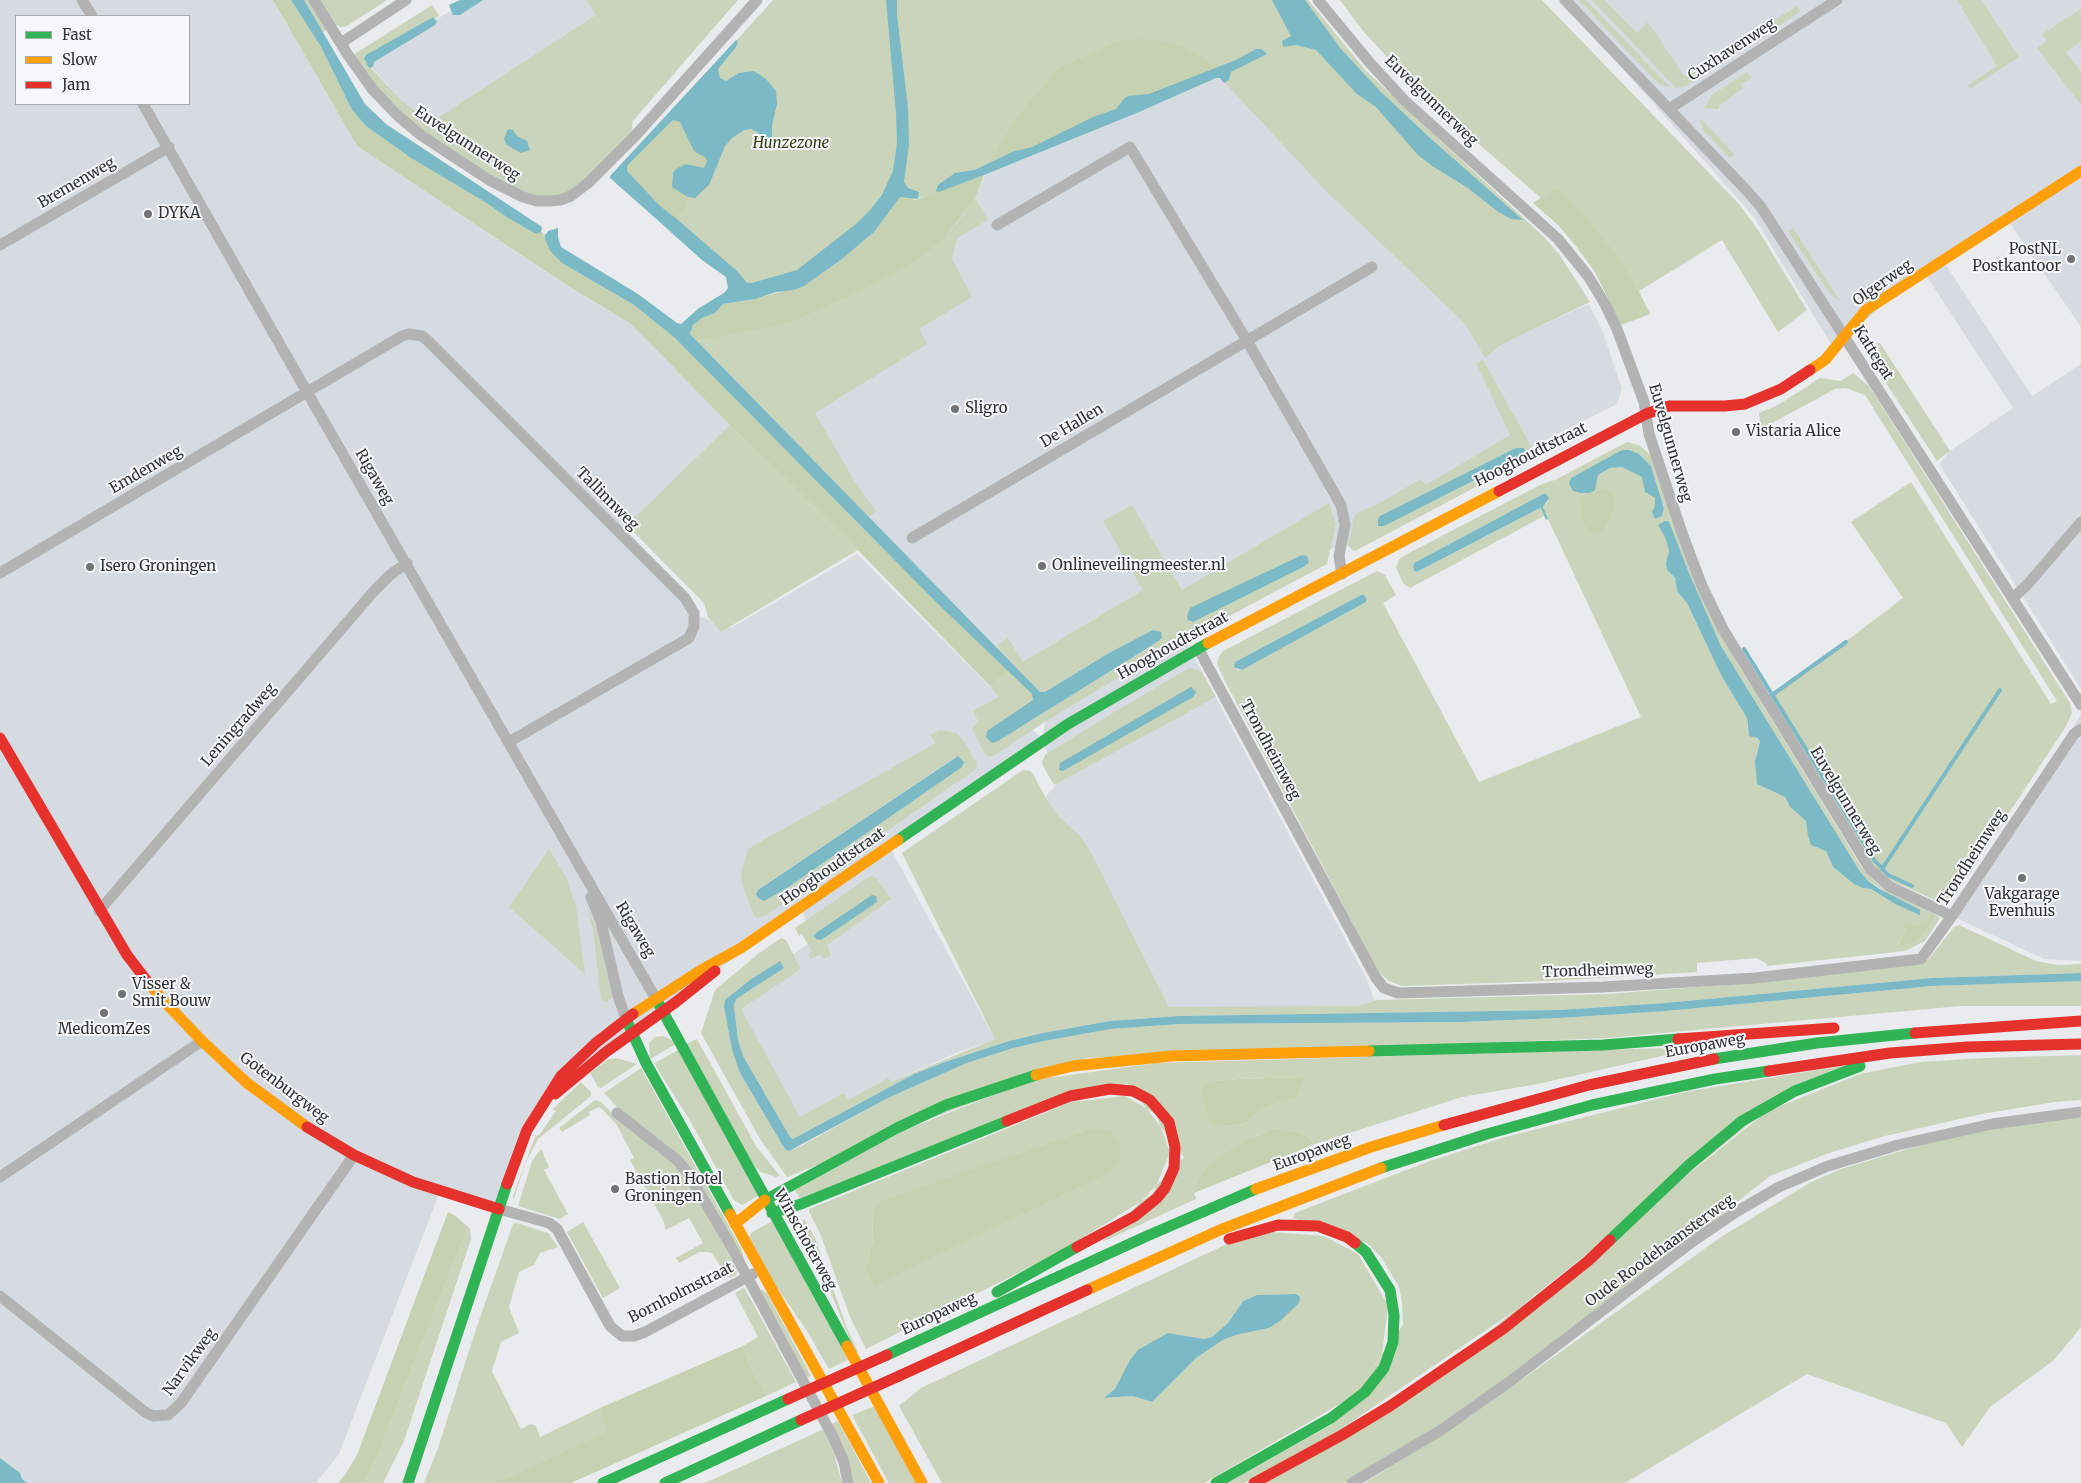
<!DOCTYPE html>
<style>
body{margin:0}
#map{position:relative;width:2081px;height:1483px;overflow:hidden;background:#e9ebee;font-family:Merriweather,serif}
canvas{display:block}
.legend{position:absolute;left:15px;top:15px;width:175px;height:90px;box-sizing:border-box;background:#f6f8fc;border:1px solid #a8a9ac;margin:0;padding:6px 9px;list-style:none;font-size:15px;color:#323334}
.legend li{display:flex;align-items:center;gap:10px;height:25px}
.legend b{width:25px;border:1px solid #a8a9ac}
</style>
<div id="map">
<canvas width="2081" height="1483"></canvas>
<ul class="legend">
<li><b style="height:6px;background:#30b455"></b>Fast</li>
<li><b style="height:6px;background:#ff9f0a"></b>Slow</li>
<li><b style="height:6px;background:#e5322d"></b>Jam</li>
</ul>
</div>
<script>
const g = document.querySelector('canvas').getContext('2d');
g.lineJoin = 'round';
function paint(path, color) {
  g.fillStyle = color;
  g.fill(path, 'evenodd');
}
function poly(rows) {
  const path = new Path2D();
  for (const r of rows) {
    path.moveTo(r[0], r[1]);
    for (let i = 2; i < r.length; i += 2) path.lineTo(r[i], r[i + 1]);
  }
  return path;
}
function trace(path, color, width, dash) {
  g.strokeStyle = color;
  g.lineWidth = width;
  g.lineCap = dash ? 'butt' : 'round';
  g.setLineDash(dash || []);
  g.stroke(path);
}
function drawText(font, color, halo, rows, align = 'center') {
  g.font = font + ' Merriweather,serif';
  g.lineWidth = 4;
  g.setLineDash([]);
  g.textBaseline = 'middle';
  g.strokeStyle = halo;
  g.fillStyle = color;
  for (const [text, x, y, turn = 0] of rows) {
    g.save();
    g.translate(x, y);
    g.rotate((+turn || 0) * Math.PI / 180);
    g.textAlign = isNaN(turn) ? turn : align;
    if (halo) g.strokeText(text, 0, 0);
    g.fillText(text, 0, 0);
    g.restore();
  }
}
paint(poly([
 [0,0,273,0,357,146,562,282,631,324,732,426,619,534,696,615,731,628,857,554,1042,739,1049,704,695,344,975,196,990,165,1218,71,1453,307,1485,351,1589,304,1603,332,1622,389,1617,404,1178,627,1367,980,1378,1011,1155,1012,1042,801,1056,784,1043,740,889,846,995,1039,954,1054,891,1082,791,1148,734,997,816,938,800,907,530,1114,499,1210,440,1191,339,1454,316,1483,25,1483,0,1465],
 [16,16,189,16,189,104,16,104],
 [469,0,609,0,619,14,435,131,410,110,366,61],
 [1562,0,2081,0,2081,327,2007,219,1942,259,2032,396,2081,364,2081,689,1939,464,1950,451,2013,408,1924,272,1905,285,1834,349,1754,217],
 [2081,715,2081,961,2044,959,1950,915]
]), '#d6dbe1');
paint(poly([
 [294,0,387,0,347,26,341,27,334,24,322,33],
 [586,0,738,0,632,122,633,132,586,180,569,192,550,197,524,194,491,177,425,133,400,113,376,87,353,55,432,5,439,16,435,19,433,17,364,57,371,68,402,101,430,123,596,15],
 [773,0,1308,0,1366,71,1545,238,1559,254,1590,302,1517,337,1499,346,1485,358,1466,325,1450,309,1324,189,1216,73,938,192,925,197,919,198,919,195,819,262,754,293,615,175],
 [1340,0,1542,0,1739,204,1760,233,1807,310,1778,332,1722,240,1639,291,1613,252,1557,187,1541,198,1449,118,1400,71,1363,31],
 [1579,0,1586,0,1671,88,1659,84,1649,74],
 [1592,0,1604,0,1637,33,1648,22,1684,76,1797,6,1799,11,1797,14,1686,86,1676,88],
 [1957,0,1981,0,2019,57,1970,89,1968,85,1997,66],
 [2081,9,2081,41,2066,52,2081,72,2081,105,2037,48,2047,41,2042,34],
 [1747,72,1752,78,1741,84,1743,88,1719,106,1719,109,1704,108,1712,95],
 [1700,120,1702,120,1734,154,1730,158,1703,130],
 [975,198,988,220,957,238,952,259,972,297,919,329,927,344,815,413,855,482,876,511,869,517,697,341,790,323,863,290,930,250,944,238,957,223],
 [1793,228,1840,301,1830,294,1788,231],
 [1876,343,1880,343,1950,451,1937,461,1867,354],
 [1483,360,1536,455,1355,551,1352,550,1347,544,1352,531,1353,520,1356,514,1367,508,1369,509,1421,479,1426,485,1510,435,1476,363],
 [1853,373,1869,386,2070,703,2072,713,2065,728,1948,906,1886,878,1870,861,1771,698,1903,598,1851,522,1911,482,2051,704,2057,701,1865,395,1846,388,1835,389,1763,428,1760,422,1759,413,1778,405,1820,378,1841,381],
 [730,425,858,550,721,632,708,617,704,603,627,525],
 [1627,442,1639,445,1651,455,1736,661,1862,868,1881,887,1931,912,1927,923,1918,925,1905,921,1903,923,1905,930,1898,946,1911,944,1919,939,1937,916,1940,918,1925,941,1905,951,1767,966,1766,963,1756,958,1697,963,1697,972,1549,981,1402,986,1389,981,1379,973,1225,681,1217,664,1218,658,1223,651,1377,571,1385,575,1396,595,1383,603,1479,782,1641,717,1548,519,1543,508,1544,505,1548,502,1545,493,1414,563,1413,567,1414,571,1418,572,1538,509,1541,508,1544,516,1410,588,1403,583,1396,568,1399,559,1409,553,1540,485,1557,479],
 [1639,454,1651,466,1664,507,1662,516,1655,519,1655,498,1648,494,1644,487,1643,477,1628,469,1622,467,1610,468,1598,475,1596,480,1571,478],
 [1614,494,1615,504,1607,524,1593,495],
 [1670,524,1689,573,1721,646,1859,870,1868,881,1891,895,1895,904,1871,889,1863,888,1833,867,1827,851,1824,849,1816,847,1809,840,1806,821,1790,807,1785,797,1761,786,1756,755,1760,741,1748,733,1747,718,1721,675,1687,603,1677,591,1675,579,1667,570,1666,563,1669,551,1665,537],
 [1363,594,1367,599,1366,602,1242,670,1237,670,1235,662],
 [1329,503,1336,524,1327,564,1150,658,1043,723,993,756,986,756,972,729,978,721,973,711,999,697,990,686,1009,671,1032,694,1034,700,987,731,998,741,1157,642,1157,630,1153,630,1109,653,1045,692,1040,692,996,646,1008,638,1023,662,1143,590,1103,521,1132,505,1182,590],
 [1189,668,1198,670,1203,674,1216,697,1054,785,1043,766,1042,762,1045,755,1106,717],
 [940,730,956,733,963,740,977,764,976,769,766,915,758,918,754,916,742,883,741,873,748,849,936,743,930,735],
 [955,757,964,765,787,888,782,890,758,890],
 [1023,770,1030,771,1033,774,1048,802,1059,817,1080,836,1089,849,1169,1007,1359,1006,1377,1000,1608,994,1750,983,1915,964,1928,960,1954,927,1959,925,2036,961,2057,965,2081,964,2081,973,1932,978,1665,1003,1559,1010,1179,1016,1110,1021,1043,1033,1009,1041,945,1062,914,1074,793,1139,790,1137,743,1056,738,1040,734,1005,736,999,784,968,781,962,724,1007,732,1050,740,1073,786,1150,789,1151,799,1147,890,1097,967,1063,1013,1048,1044,1041,1111,1029,1179,1024,1461,1022,1560,1018,1666,1011,1933,986,2074,981,2081,981,2081,1006,1961,1006,1607,1038,1087,1058,787,1177,760,1139,701,1033,715,990,758,954,781,938,786,940,801,969,741,1009,800,1117,844,1093,848,1100,888,1078,891,1082,995,1039,902,853],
 [549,849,566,877,576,906,585,974,509,907],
 [873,876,876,878,891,899,827,945,831,955,824,959,820,955,811,959,808,954,812,952,802,934,799,936,795,928,869,877],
 [587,906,597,930,612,997,606,1002,601,1000,593,929],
 [663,1036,673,1041,676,1044,650,1059,649,1043,655,1037],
 [697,1039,756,1146,780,1176,776,1177,761,1172,753,1164,686,1044],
 [1701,1047,1538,1084,1462,1097,1315,1144,1307,1136,1294,1131,1277,1128,1250,1138,1194,1193,1196,1199,1102,1242,1184,1157,1127,1083,800,1198,795,1190,918,1123,1033,1080,1158,1063],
 [1304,1077,1295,1099,1269,1106,1256,1114,1245,1124,1217,1127,1207,1082,1238,1079],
 [678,1050,758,1196,742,1205,734,1200,692,1124,657,1068,655,1063],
 [2081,1055,2081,1100,2055,1102,1982,1114,1885,1136,1832,1152,1770,1176,1687,1242,1509,1378,1390,1457,1344,1483,1266,1483,1373,1423,1768,1111,1860,1074,1920,1062,1984,1058],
 [616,1058,637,1064,601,1088,598,1087,590,1073,607,1060],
 [1847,1065,1799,1083,1545,1290,1335,1433,1244,1483,1227,1483,1331,1425,1403,1325,1402,1302,1399,1287,1381,1257,1367,1243,1293,1218,1295,1213,1427,1162,1505,1137,1685,1092],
 [641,1068,741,1248,745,1261,683,1160,668,1146,617,1107,604,1093],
 [581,1082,591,1092,591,1096,538,1139,526,1162,513,1201,513,1196,535,1137,540,1134,556,1111,553,1109],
 [1125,1096,1156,1114,1170,1152,1153,1194,1058,1253,866,1349,850,1317,820,1233,809,1212,809,1209,1072,1102],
 [1086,1130,867,1263,873,1240,872,1214,975,1169],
 [595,1100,601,1102,613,1114,675,1163,718,1234,737,1271,736,1275,730,1278,726,1276,712,1253,708,1252,699,1252,679,1263,676,1258,703,1243,689,1218,666,1230,663,1220,630,1160,634,1158,617,1125,602,1109,599,1107,589,1112,590,1115,562,1132,559,1128],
 [2081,1117,2081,1327,2054,1360,1990,1407,1962,1447,1946,1423,1807,1374,1625,1483,1365,1483,1471,1416,1721,1237,1811,1182,1841,1169,1958,1134,1985,1129],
 [541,1149,549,1167,544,1170,568,1214,560,1219,518,1206,532,1161],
 [804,1218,815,1238,847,1328,858,1352,856,1354,830,1291,802,1239,802,1224],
 [772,1221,848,1360,829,1369,807,1331,766,1271,749,1237,751,1233],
 [583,1222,620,1288,603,1298,567,1232],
 [517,1223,548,1233,558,1247,540,1253,534,1265,519,1272,509,1307,519,1333,501,1342,492,1371,521,1429,531,1424,536,1426,540,1437,600,1408,609,1431,496,1483,424,1483,438,1448,476,1329,513,1224],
 [468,1227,470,1229,471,1239,404,1441,383,1483,364,1483,378,1454],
 [1272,1232,1324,1236,1358,1254,1388,1305,1382,1355,1350,1398,1204,1483,942,1483,899,1406,921,1388,1227,1244],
 [1296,1294,1269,1328,1236,1335,1223,1340,1196,1358,1152,1402,1133,1396,1105,1398,1115,1389,1122,1377,1168,1333,1204,1339,1212,1337,1228,1323,1243,1301,1257,1295],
 [743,1288,745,1289,796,1382,766,1396,749,1364,743,1346,758,1337,735,1293],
 [758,1288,767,1293,811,1376,805,1378],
 [875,1406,916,1483,889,1483,852,1415],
 [838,1421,871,1483,854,1483,850,1465,831,1424],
 [824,1429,834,1454,842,1483,705,1483]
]), '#cad4ba');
paint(poly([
 [273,0,291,0,321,47,352,110,366,126,411,158,485,202,508,218,536,234,541,232,545,235,550,251,562,263,634,305,675,338,937,603,1009,671,990,686,858,550,728,423,631,324,562,282,357,146],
 [1135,39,1161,41,1186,48,1205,59,1215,68,1149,94,1128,96,1124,99,1116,109,1093,117,1032,147,1012,152,990,162,1011,127,1025,107,1061,67,1119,41],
 [673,120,680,121,694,151,707,159,708,164,704,168,686,164,673,173,671,183,677,190,688,197,683,210,676,218,660,206,627,171,627,166],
 [984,175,975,198,944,238,930,250,900,270,863,290,790,323,697,341,690,334,693,325,702,318,715,313,723,304,745,301,804,286,842,259,874,232,900,197,916,200],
 [1557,187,1587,219,1614,252,1639,291,1650,314,1621,325,1595,272,1576,246,1558,225,1533,203],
 [1605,489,1614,494,1615,504,1607,525,1598,533,1588,530,1582,520,1580,499,1590,493,1593,495,1599,490],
 [1931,912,1937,916,1919,939,1911,944,1898,947,1905,930,1903,923,1905,921,1918,925,1927,922],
 [1305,1077,1295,1099,1269,1106,1256,1114,1245,1124,1216,1127,1208,1119,1203,1095,1203,1086,1207,1082,1238,1079],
 [1277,1128,1294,1131,1307,1136,1315,1144,1194,1193,1199,1180,1211,1163,1250,1138],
 [1101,1129,1110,1130,1118,1141,1121,1153,1119,1164,1110,1172,875,1285,867,1270,867,1263,873,1240,872,1214,874,1209,882,1201,1086,1130],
 [448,1212,454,1215,468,1227,378,1454,364,1483,338,1483,345,1475,357,1455],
 [743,1346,749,1364,766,1396,571,1483,496,1483,608,1431,600,1408]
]), '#c5d1b0');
paint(poly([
 [291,0,304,0,365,104,386,124,542,227,541,232,536,234,508,218,485,202,411,158,366,126,352,110,321,47],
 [460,0,483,0,460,15,453,15,449,5],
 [886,0,897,0,897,15,908,108,909,145,904,182,908,188,919,192,918,199,900,197,874,232,842,259,804,286,794,290,776,292,755,299,723,304,715,313,702,318,693,325,690,334,1040,692,1045,692,1109,653,1153,630,1161,632,1162,638,1157,642,998,741,992,743,986,737,987,731,1033,700,1032,694,937,603,675,338,634,305,562,263,550,251,545,239,545,235,548,231,558,228,558,237,561,247,638,294,677,323,681,324,699,308,724,293,728,288,726,277,702,260,653,216,610,178,610,176,736,40,738,41,736,47,718,69,720,78,726,81,739,73,754,71,766,79,776,91,777,104,772,125,772,148,769,149,757,132,751,129,744,130,732,138,725,146,709,185,695,198,688,197,672,187,673,173,676,169,686,164,704,168,707,161,706,158,694,151,680,122,673,120,627,166,627,171,660,206,678,220,737,271,747,283,752,283,797,270,856,224,870,210,882,195,893,171,897,142,896,113],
 [1272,0,1305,0,1341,49,1380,91,1430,138,1523,220,1511,219,1497,211,1468,188,1432,166,1417,154,1376,107,1357,94,1316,50,1296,45,1283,47,1282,41,1291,36],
 [433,17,437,22,435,25,374,62,373,67,369,68,364,58,366,55],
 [1256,49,1262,49,1267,54,1231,72,1229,80,1224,83,1220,78,1216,78,1139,112,984,175,939,192,936,191,938,185,955,173,975,170,1012,152,1032,147,1093,117,1116,109,1124,99,1128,96,1149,94,1236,60],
 [508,129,513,130,517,136,527,141,530,150,521,153,507,145,504,139],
 [1516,448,1524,448,1526,451,1520,457,1384,526,1378,526,1378,519,1380,516],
 [1622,450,1629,450,1639,454,1651,466,1664,508,1662,516,1655,519,1652,512,1655,506,1655,498,1645,492,1642,477,1622,467,1610,468,1598,475,1595,490,1590,493,1581,493,1573,491,1569,484,1571,478],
 [1545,493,1549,498,1543,507,1548,519,1546,520,1541,508,1538,509,1417,572,1414,571,1413,567,1414,563],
 [1665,521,1668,521,1670,524,1689,573,1721,646,1859,870,1868,881,1878,888,1920,910,1920,915,1895,904,1871,889,1863,888,1854,884,1837,870,1833,867,1826,851,1811,845,1808,836,1806,821,1790,807,1785,797,1757,784,1755,761,1760,741,1757,738,1749,736,1747,718,1721,675,1687,603,1677,591,1675,578,1667,570,1666,563,1669,551,1665,537,1658,525],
 [1302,555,1307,556,1309,562,1303,567,1193,622,1188,620,1187,616,1190,608],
 [1363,594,1367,599,1366,602,1242,670,1234,667,1235,662],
 [1191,687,1196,692,1193,697,1063,771,1059,770,1060,763],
 [958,756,964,762,962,767,787,888,764,901,758,898,756,894,758,890],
 [872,895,876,896,877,902,821,940,816,939,814,936,816,933],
 [780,961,784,968,736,999,734,1005,738,1040,743,1056,790,1137,793,1139,914,1074,945,1062,1009,1041,1043,1033,1110,1021,1179,1016,1559,1010,1665,1003,1932,978,2081,973,2081,981,1933,986,1666,1011,1560,1018,1461,1022,1179,1024,1111,1029,1044,1041,1013,1048,967,1063,890,1097,789,1151,786,1150,782,1144,740,1073,732,1050,724,1007,725,1000,750,980],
 [1296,1294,1300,1297,1299,1303,1280,1321,1269,1328,1236,1335,1223,1340,1196,1358,1152,1402,1133,1396,1104,1398,1115,1389,1130,1360,1138,1350,1168,1333,1204,1339,1212,1337,1228,1323,1243,1301,1257,1295],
 [0,1458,20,1473,22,1479,27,1483,0,1483]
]), '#7ab9c5');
trace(poly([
 [1744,649,1875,861,1888,875,1912,886],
 [1772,695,1846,642],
 [1882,869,2000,690]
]), '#7ab9c5', 4);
trace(poly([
 [82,0,92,16],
 [314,0,348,55,373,90,398,116,422,136,489,180,523,197,537,201,550,201,560,200,571,196,588,183,636,135,757,0],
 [1318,0,1370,63,1404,100,1558,239,1588,276,1605,304,1617,329,1644,402,1649,434,1682,533,1702,586,1723,629,1870,869,1889,886,1952,916],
 [1565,0,1748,192,1761,207,2081,705],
 [341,43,406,0],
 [143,104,307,392,656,999],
 [1669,109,1837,0],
 [997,225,1130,147,1246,339,1341,505,1345,525,1339,556,1342,574],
 [0,245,169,147],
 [912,538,1372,267],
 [0,573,402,336,409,334,422,336,426,339,685,598,694,613,694,626,689,638,509,742],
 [2013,598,2027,585,2081,522],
 [1198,648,1376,978,1384,988,1398,993,1603,987,1755,978,1921,959,1952,916,2074,734,2081,729],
 [591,897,601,922,618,996,626,1019],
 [99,911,374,591,390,575,407,563],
 [617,1113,677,1160,687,1172,728,1241,833,1437,844,1462,848,1483],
 [0,1177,202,1041],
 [499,1209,549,1223,557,1229,610,1326,622,1336,634,1336,645,1332,753,1274],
 [0,1296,145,1412,153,1416,168,1415,181,1403,354,1155],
 [1352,1483,1441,1430,1508,1383,1692,1242,1736,1212,1779,1187,1828,1166,1898,1145,1992,1124,2081,1112]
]), '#b3b3b3', 11);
trace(poly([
 [898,840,1068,724,1208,643],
 [656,999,847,1346],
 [626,1019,646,1063,730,1214],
 [1369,1051,1603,1045,1678,1039],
 [1714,1059,1817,1043,1915,1033],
 [1381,1168,1487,1134,1592,1105,1715,1079,1769,1071],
 [765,1200,897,1128,946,1105,1036,1075],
 [772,1213,801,1204,1007,1121],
 [1610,1240,1689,1165,1742,1121,1795,1091,1860,1066],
 [997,1292,1077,1247],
 [887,1355,1147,1236,1256,1189],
 [408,1483,507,1184],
 [603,1483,788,1399],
 [665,1483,801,1420],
 [1216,1483,1331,1418,1365,1392,1384,1368,1393,1342,1394,1315,1390,1290,1366,1252,1355,1243]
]), '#30b455', 11);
trace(poly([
 [1810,370,1825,360,1866,310,2081,171],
 [1208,643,1499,491],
 [147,981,162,999,202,1041,247,1083,307,1127],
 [633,1014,701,970,741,948,898,840],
 [1036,1075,1073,1066,1172,1056,1369,1051],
 [1256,1189,1371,1147,1444,1125],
 [730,1214,879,1483],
 [735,1224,765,1200],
 [1087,1290,1220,1230,1381,1168],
 [847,1346,922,1483]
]), '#ff9f0a', 11);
trace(poly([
 [1499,491,1646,414,1669,406,1725,406,1745,404,1781,389,1810,370],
 [0,738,127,955,147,981],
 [1915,1033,2081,1021],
 [1678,1039,1834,1028],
 [1769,1071,1890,1053,1967,1047,2081,1044],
 [555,1094,606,1052,676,1002,715,971],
 [1007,1121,1070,1096,1110,1089,1133,1091,1150,1100,1169,1122,1175,1147,1174,1168,1165,1188,1157,1198,1135,1216,1077,1247],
 [1444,1125,1589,1085,1714,1059],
 [307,1127,354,1155,413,1182,499,1209],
 [507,1184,527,1130,561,1076,597,1042,633,1014],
 [1229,1239,1278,1225,1318,1226,1347,1237,1355,1243],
 [899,1376,1087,1290],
 [1254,1483,1342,1435,1390,1406,1503,1329,1588,1261,1610,1240]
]), '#e5322d', 11);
trace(poly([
 [788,1399,887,1355],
 [801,1420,899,1376]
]), '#e5322d', 11);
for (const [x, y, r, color] of [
 [148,214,5,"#727375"],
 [2071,259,5,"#727375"],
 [955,409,5,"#727375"],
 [1736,432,5,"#727375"],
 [1042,566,5,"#727375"],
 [90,567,5,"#727375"],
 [2022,878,5,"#727375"],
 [122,994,5,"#727375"],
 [104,1013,5,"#727375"],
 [615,1189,5,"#727375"]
]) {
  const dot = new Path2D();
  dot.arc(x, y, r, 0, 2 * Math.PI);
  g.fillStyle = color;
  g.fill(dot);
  trace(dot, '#f6f8fc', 2);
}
drawText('15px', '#323334', '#f6f8fc', [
 ["Cuxhavenweg",1732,50,-33],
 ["Euvelgunnerweg",1431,101,44],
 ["Euvelgunnerweg",467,144,33],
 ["Bremenweg",77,183,-30],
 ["Olgerweg",1883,283,-35],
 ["Kattegat",1873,353,58],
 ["De Hallen",1072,426,-31],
 ["Euvelgunnerweg",1670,443,74],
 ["Hooghoudtstraat",1531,455,-27],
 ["Emdenweg",146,470,-30],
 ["Rigaweg",374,477,60],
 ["Tallinnweg",607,499,45],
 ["Hooghoudtstraat",1173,646,-29],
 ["Leningradweg",239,725,-49],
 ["Trondheimweg",1270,750,62],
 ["Euvelgunnerweg",1845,801,59],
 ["Trondheimweg",1972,858,-57],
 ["Hooghoudtstraat",833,867,-35],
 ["Rigaweg",635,930,59],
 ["Trondheimweg",1598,971,-2],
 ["Europaweg",1705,1046,-10],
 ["Gotenburgweg",284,1088,37],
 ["Europaweg",1312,1153,-20],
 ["Winschoterweg",805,1240,61],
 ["Oude Roodehaansterweg",1660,1251,-36],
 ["Bornholmstraat",681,1293,-27],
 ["Europaweg",939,1314,-25],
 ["Narvikweg",190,1362,-54]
]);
drawText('italic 15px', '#323e10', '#f6f8fc', [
 ["Hunzezone",791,144]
]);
drawText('15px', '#323334', '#f6f8fc', [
 ["DYKA",158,214],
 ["PostNL",2061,250,"right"],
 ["Postkantoor",2061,267,"right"],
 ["Sligro",965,409],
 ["Vistaria Alice",1746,432],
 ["Onlineveilingmeester.nl",1052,566],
 ["Isero Groningen",100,567],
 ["Vakgarage",2022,895,"center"],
 ["Evenhuis",2022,912,"center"],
 ["Visser &",132,985],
 ["Smit Bouw",132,1002],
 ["MedicomZes",104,1030,"center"],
 ["Bastion Hotel",625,1180],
 ["Groningen",625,1197]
], 'left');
</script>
